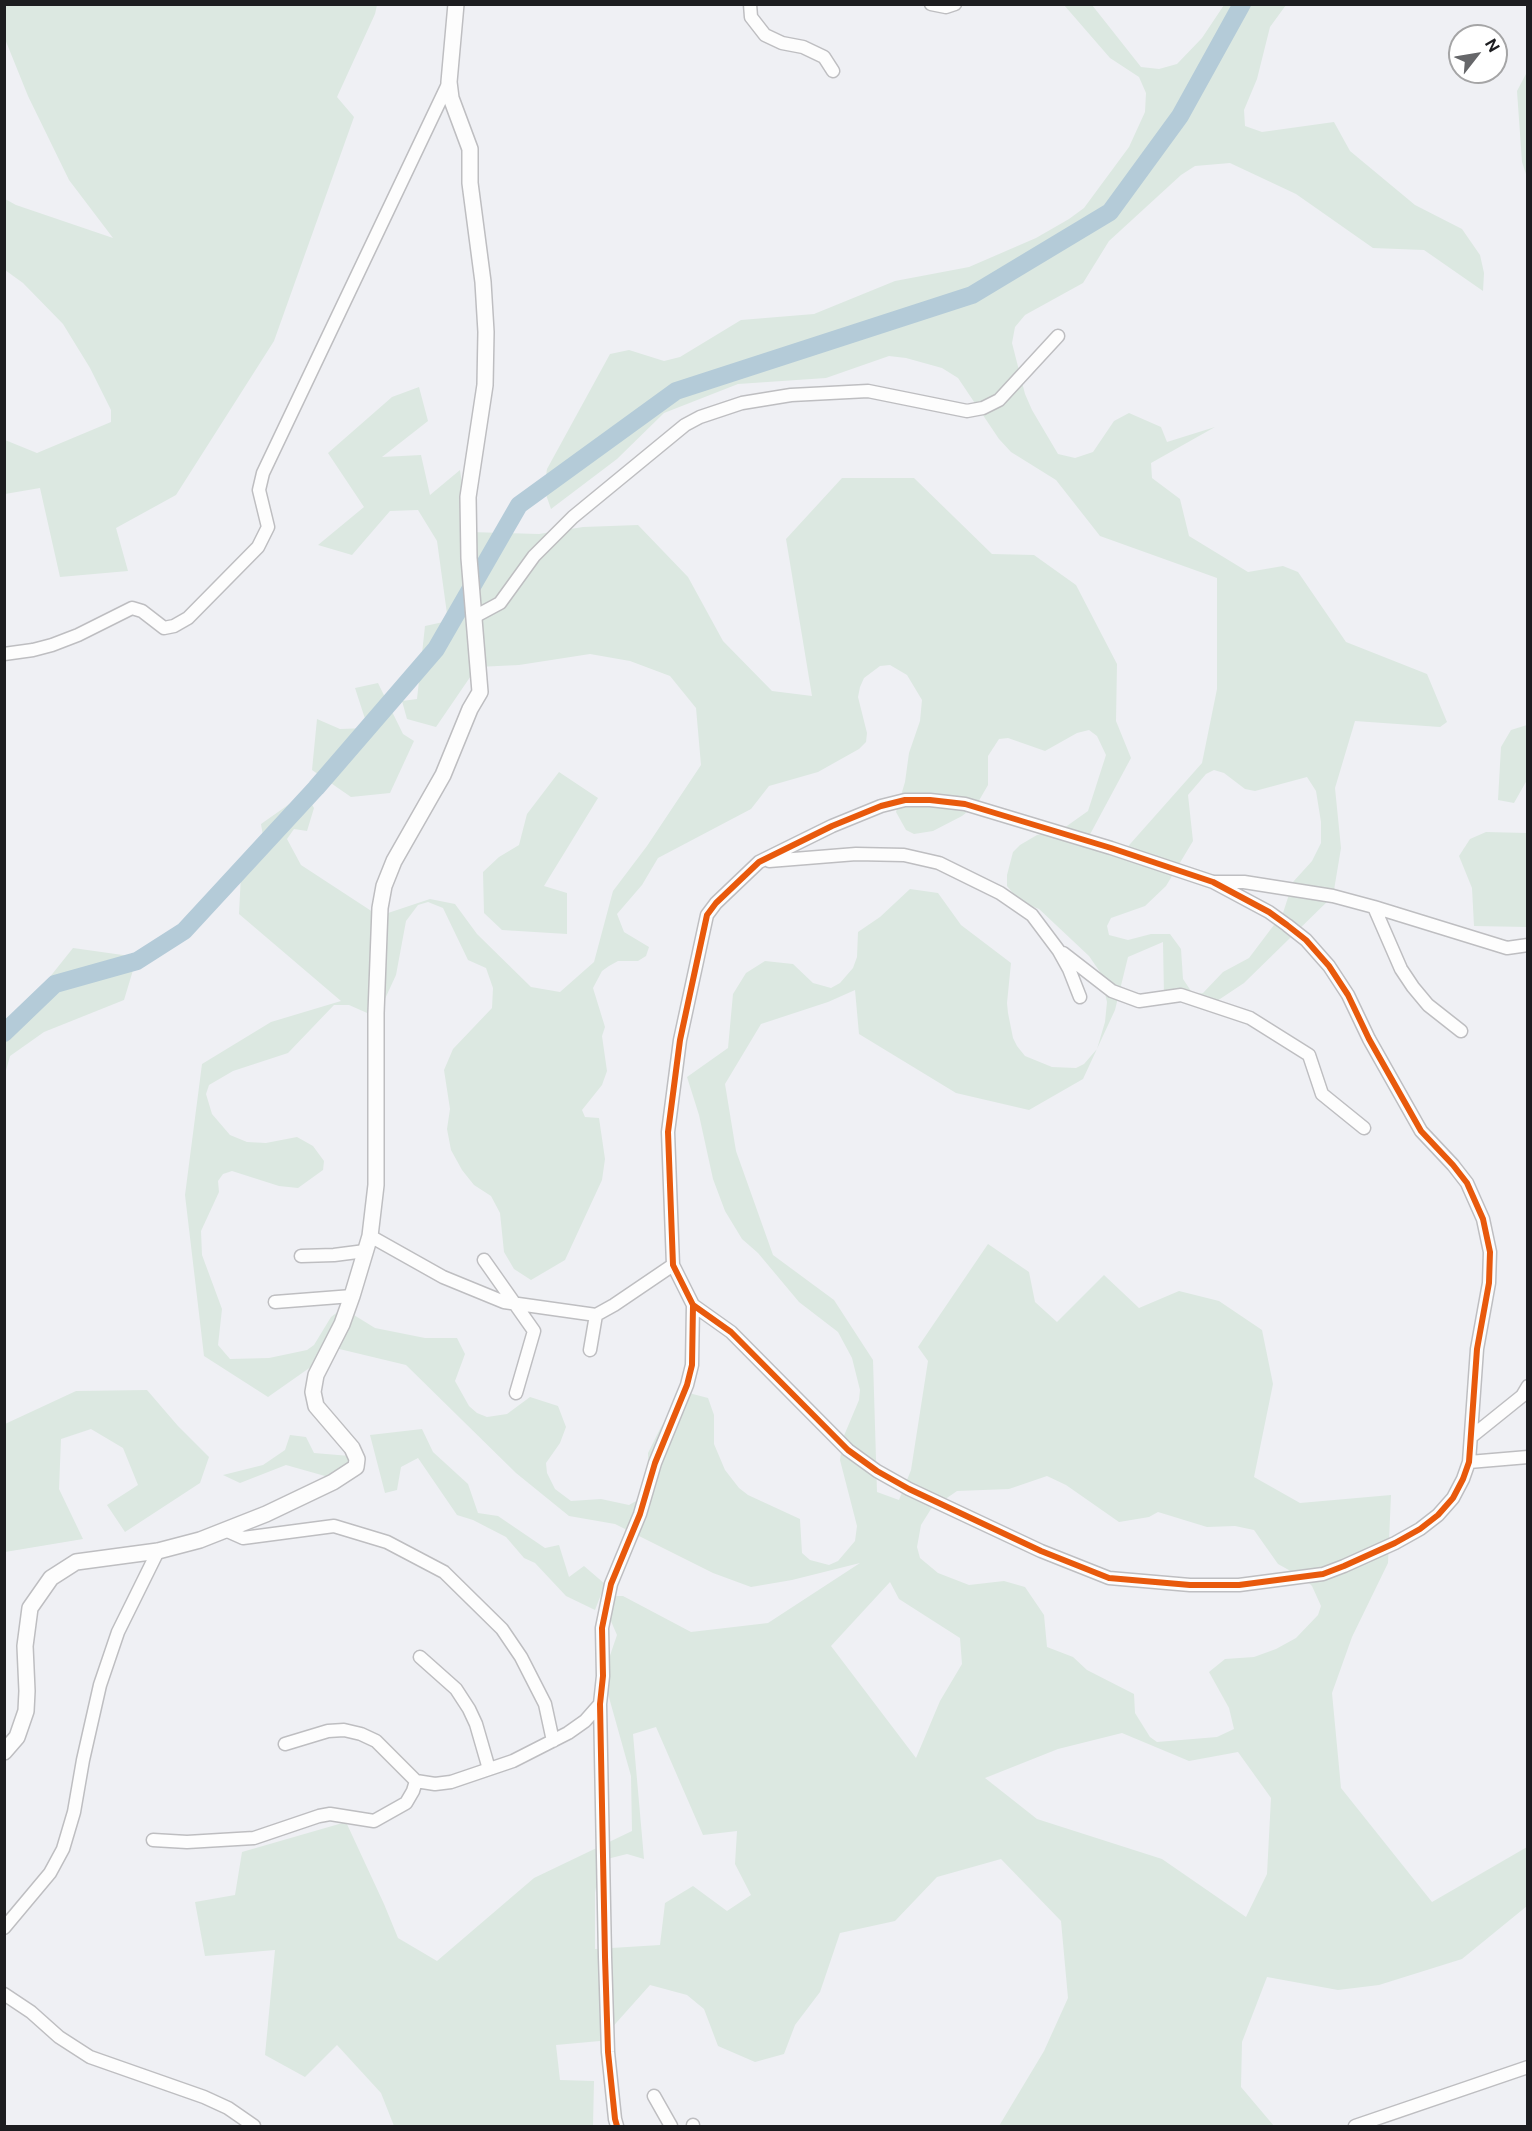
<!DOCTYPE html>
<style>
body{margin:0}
#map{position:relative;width:1532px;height:2131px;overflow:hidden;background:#eff0f4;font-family:"Public Sans",sans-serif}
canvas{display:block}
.frame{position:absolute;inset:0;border:6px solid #1d1d20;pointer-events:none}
.north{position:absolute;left:1448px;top:24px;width:60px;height:60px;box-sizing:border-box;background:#fff;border:2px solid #a5a5a6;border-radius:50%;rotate:59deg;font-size:16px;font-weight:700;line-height:24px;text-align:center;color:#1d1d20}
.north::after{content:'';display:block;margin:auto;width:21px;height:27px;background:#66676a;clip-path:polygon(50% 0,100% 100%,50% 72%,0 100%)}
</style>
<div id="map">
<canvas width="1532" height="2131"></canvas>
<div class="frame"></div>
<div class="north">N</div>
</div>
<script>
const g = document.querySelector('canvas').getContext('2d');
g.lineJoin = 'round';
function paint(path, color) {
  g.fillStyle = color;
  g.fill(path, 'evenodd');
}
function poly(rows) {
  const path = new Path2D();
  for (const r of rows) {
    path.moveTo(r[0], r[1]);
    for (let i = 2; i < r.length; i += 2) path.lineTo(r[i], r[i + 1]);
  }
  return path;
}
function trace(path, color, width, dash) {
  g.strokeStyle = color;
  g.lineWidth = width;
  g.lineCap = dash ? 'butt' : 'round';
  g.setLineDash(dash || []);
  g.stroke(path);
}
paint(poly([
 [5,4,377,5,375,14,337,97,354,117,274,341,176,495,116,528,128,571,60,577,40,488,5,494,5,440,37,453,111,422,111,410,90,368,63,324,23,283,5,270,5,199,16,205,113,238,69,180,28,96,5,39],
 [1064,5,1092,5,1141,67,1159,69,1177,64,1202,38,1224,5,1286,5,1270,27,1257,79,1244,110,1245,126,1262,132,1334,122,1350,151,1415,205,1462,229,1480,255,1484,273,1483,291,1424,250,1373,248,1296,194,1230,163,1195,166,1181,175,1109,241,1083,283,1025,315,1015,327,1012,343,1025,394,1032,410,1058,454,1075,458,1093,452,1114,421,1129,413,1161,427,1167,442,1215,427,1151,463,1152,478,1180,499,1189,536,1248,572,1283,566,1298,572,1346,642,1427,674,1447,722,1440,727,1355,721,1335,788,1341,848,1333,896,1244,983,1205,1009,1164,996,1163,942,1128,957,1115,1010,1083,1079,1029,1110,956,1093,859,1034,855,990,828,1002,761,1024,725,1084,736,1151,773,1255,834,1300,873,1360,877,1492,899,1500,911,1470,928,1361,918,1347,988,1244,1029,1272,1035,1302,1057,1322,1104,1275,1139,1308,1179,1291,1219,1301,1262,1330,1273,1384,1254,1477,1300,1503,1391,1495,1388,1563,1352,1637,1332,1693,1341,1788,1432,1902,1527,1847,1527,1906,1462,1959,1379,1985,1338,1990,1267,1977,1242,2042,1241,2087,1274,2126,999,2126,1044,2051,1068,1998,1061,1921,1001,1859,937,1877,895,1921,840,1933,820,1992,795,2025,784,2054,755,2062,718,2046,704,2009,687,1995,650,1985,600,2041,556,2045,560,2080,594,2081,593,2126,394,2126,381,2093,337,2045,305,2077,265,2055,275,1950,205,1956,195,1902,235,1895,242,1852,346,1822,384,1904,398,1938,437,1961,534,1878,632,1831,631,1776,603,1676,617,1635,610,1619,612,1596,623,1596,691,1632,768,1623,860,1563,792,1580,751,1587,713,1573,615,1524,569,1516,516,1473,406,1365,331,1347,315,1364,268,1397,204,1356,185,1195,202,1064,271,1022,341,1001,239,914,241,874,266,854,261,824,305,793,314,808,307,831,294,829,287,839,301,865,379,916,430,899,455,904,477,934,531,987,560,992,594,962,613,891,647,846,701,765,696,708,670,676,630,661,590,654,519,665,477,667,436,727,407,719,402,701,417,699,425,626,448,621,437,541,418,510,390,511,352,555,318,545,364,507,328,453,392,397,419,387,428,421,382,457,421,455,430,495,460,470,469,532,539,534,583,527,638,525,688,577,723,641,772,691,812,696,786,539,842,478,914,478,992,554,1034,555,1076,585,1117,664,1116,721,1131,758,1087,840,1123,852,1202,763,1217,689,1217,578,1100,536,1056,480,1011,452,999,439,958,378,942,368,906,358,889,356,826,378,738,384,664,413,617,459,551,509,544,489,547,469,610,354,629,350,664,361,680,357,741,320,814,314,895,281,969,267,1036,238,1069,219,1084,208,1129,147,1145,112,1146,93,1139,77,1110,58],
 [890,665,907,675,922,700,920,721,909,753,905,782,896,812,906,830,914,834,933,831,962,816,977,804,988,785,988,756,999,739,1008,738,1045,751,1077,733,1089,730,1097,736,1106,755,1088,811,1064,828,1037,835,1020,845,1013,852,1007,875,1007,886,1020,902,1039,909,1089,956,1100,972,1107,1002,1105,1022,1097,1049,1084,1064,1076,1068,1052,1067,1025,1056,1017,1046,1013,1038,1008,1013,1007,1003,1011,963,961,925,938,893,910,889,880,917,858,932,857,957,853,968,840,983,831,988,813,983,793,964,765,961,746,973,733,994,728,1048,687,1077,699,1115,713,1179,725,1211,742,1239,758,1253,799,1302,838,1332,852,1358,860,1390,859,1400,843,1438,840,1460,857,1526,855,1541,838,1561,829,1565,810,1560,802,1553,800,1519,748,1495,739,1488,725,1470,714,1444,714,1415,708,1398,685,1392,661,1427,648,1453,649,1485,645,1496,629,1505,601,1499,571,1501,555,1489,547,1473,546,1463,560,1443,566,1427,558,1406,530,1397,507,1414,487,1417,477,1413,469,1406,455,1381,465,1354,457,1338,425,1338,375,1328,349,1312,339,1311,331,1317,314,1345,307,1350,269,1358,230,1359,218,1345,222,1309,202,1255,201,1231,219,1192,218,1181,223,1174,232,1171,279,1186,298,1188,323,1170,324,1161,313,1146,297,1137,266,1143,247,1142,230,1135,212,1114,206,1094,209,1085,233,1071,288,1053,334,1005,349,1005,374,1016,378,1014,396,975,406,921,418,905,428,902,443,908,468,960,486,968,493,988,492,1008,453,1049,444,1070,450,1109,447,1129,451,1150,462,1170,474,1185,491,1196,500,1213,504,1252,514,1269,531,1280,565,1260,602,1180,605,1159,599,1118,585,1117,582,1110,602,1085,607,1071,602,1036,605,1027,593,988,602,971,609,966,618,961,638,961,646,956,649,947,624,932,617,914,642,885,658,858,751,809,769,786,818,772,859,749,866,742,867,733,858,697,860,687,864,678,880,666],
 [1214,770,1224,773,1245,789,1255,791,1307,777,1316,791,1321,822,1321,843,1312,861,1293,882,1283,913,1249,958,1223,972,1203,993,1193,994,1183,979,1181,949,1170,934,1151,934,1128,940,1109,935,1107,926,1111,918,1145,906,1166,886,1193,841,1188,795,1206,774],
 [1047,1476,1066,1485,1119,1522,1149,1517,1158,1512,1207,1527,1235,1526,1254,1530,1278,1564,1305,1579,1312,1586,1321,1606,1318,1615,1296,1638,1276,1649,1254,1657,1225,1659,1209,1672,1229,1708,1234,1729,1217,1737,1157,1742,1150,1737,1135,1713,1134,1694,1087,1670,1073,1657,1047,1647,1044,1615,1025,1587,1004,1581,969,1585,938,1573,920,1558,917,1547,921,1525,931,1509,957,1491,1009,1489],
 [890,1582,899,1599,960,1638,962,1664,940,1701,916,1758,831,1646],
 [656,1727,703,1835,737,1831,735,1864,751,1895,727,1911,693,1886,665,1903,660,1945,595,1949,595,1893,600,1865,611,1858,627,1854,644,1859,633,1734],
 [1122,1733,1189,1761,1238,1752,1271,1798,1267,1874,1246,1917,1162,1859,1037,1819,985,1778,1058,1749],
 [1527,72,1527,177,1522,162,1517,91],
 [378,683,403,734,414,741,390,793,351,797,312,770,317,719,340,729,368,728,355,688],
 [1527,725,1527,780,1514,803,1498,800,1501,747,1511,730],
 [559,772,598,798,544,886,567,893,567,934,502,930,484,913,483,872,499,857,519,845,527,814],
 [1486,832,1527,833,1527,927,1474,926,1472,888,1459,856,1470,839],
 [73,948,137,957,124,1000,44,1032,10,1056,5,1074,5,1033],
 [147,1390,178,1426,209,1457,200,1483,125,1532,107,1505,138,1485,123,1448,91,1429,61,1439,59,1489,83,1539,5,1552,5,1424,76,1391],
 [422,1429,433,1452,468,1484,478,1513,498,1516,545,1548,559,1545,569,1577,584,1566,605,1584,595,1610,566,1596,535,1563,524,1558,506,1537,473,1520,457,1515,418,1458,401,1467,397,1490,385,1493,370,1435],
 [290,1435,306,1437,314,1453,350,1456,352,1467,332,1478,286,1465,240,1483,223,1475,263,1465,285,1450]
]), '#dce8e1');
trace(poly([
 [4,1033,55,984,137,961,184,931,316,788,436,649,519,505,676,391,972,295,1110,212,1180,116,1242,4]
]), '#b4cbd8', 18);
const minor = poly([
 [750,4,751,17,765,35,782,43,803,47,824,57,833,71],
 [931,4,946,7,955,4],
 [474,617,500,603,534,556,573,517,685,425,700,417,742,403,791,395,868,391,967,411,983,408,999,400,1058,336],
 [4,654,33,650,52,645,78,635,132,608,142,611,164,628,174,626,188,618,258,547,268,527,259,490,263,473,449,82],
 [769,861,856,854,904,855,939,863,1000,893,1032,915,1059,951,1069,969,1080,997],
 [1214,882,1244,882,1333,896,1374,907,1507,948,1528,945],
 [1374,907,1401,969,1413,987,1428,1005,1461,1031],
 [1063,953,1112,991,1139,1001,1181,995,1250,1018,1309,1055,1322,1094,1364,1128],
 [370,1236,443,1277,504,1302,596,1315,614,1305,673,1265],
 [301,1256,334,1255,365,1251],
 [484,1260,534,1331,516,1393],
 [275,1302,352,1296],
 [590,1350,596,1315],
 [1471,1437,1522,1396,1528,1386],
 [1469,1462,1528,1457],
 [225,1530,243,1538,334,1526,387,1542,444,1572,502,1629,521,1657,545,1704,553,1741],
 [420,1657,456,1689,469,1709,476,1724,489,1769],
 [285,1744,328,1731,344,1730,361,1734,376,1741,416,1781,435,1784,451,1782,513,1761,568,1733,585,1721,600,1704],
 [153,1840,187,1842,254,1838,319,1816,330,1814,374,1821,406,1803,413,1791,416,1781],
 [4,1928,50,1873,63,1849,74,1812,83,1760,100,1685,118,1632,158,1551],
 [4,1994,31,2012,59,2037,90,2057,204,2097,228,2108,254,2126],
 [654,2096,671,2126],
 [617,2126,615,2119,608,2052,605,1957,600,1704,603,1676,602,1628,611,1584,640,1514,655,1463,687,1385,692,1365,693,1305,673,1265,668,1132,680,1040,707,915,716,903,759,862,832,826,881,806,905,800,930,800,965,804,1111,848,1213,882,1269,912,1287,925,1306,940,1329,966,1348,995,1369,1039,1421,1131,1453,1165,1467,1183,1483,1219,1490,1252,1489,1283,1477,1349,1469,1462,1463,1479,1453,1498,1438,1515,1420,1529,1395,1543,1344,1566,1323,1574,1239,1585,1190,1585,1109,1578,1041,1551,909,1489,877,1471,848,1450,731,1332,693,1305],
 [693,2126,693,2125],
 [1355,2126,1528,2067]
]);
const tertiary = poly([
 [4,1752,17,1737,26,1711,27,1691,25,1646,30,1608,51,1578,76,1562,158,1551,200,1540,266,1514,333,1482,356,1467,357,1459,352,1448,316,1406,313,1392,316,1375,342,1324,352,1296,370,1236,376,1185,376,1013,380,908,384,886,394,861,443,775,470,709,480,692,469,558,468,497,485,385,486,332,483,282,470,183,470,149,451,98,449,82,456,4]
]);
trace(minor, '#bebec1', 15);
trace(tertiary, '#bebec1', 18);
trace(minor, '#fdfdfd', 12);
trace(tertiary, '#fdfdfd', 15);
trace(poly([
 [617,2126,615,2119,608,2052,605,1957,600,1704,603,1676,602,1628,611,1584,640,1514,655,1463,687,1385,692,1365,693,1305,673,1265,668,1132,680,1040,707,915,716,903,759,862,832,826,881,806,905,800,930,800,965,804,1111,848,1213,882,1269,912,1287,925,1306,940,1329,966,1348,995,1369,1039,1421,1131,1453,1165,1467,1183,1483,1219,1490,1252,1489,1283,1477,1349,1469,1462,1463,1479,1453,1498,1438,1515,1420,1529,1395,1543,1344,1566,1323,1574,1239,1585,1190,1585,1109,1578,1041,1551,909,1489,877,1471,848,1450,731,1332,693,1305]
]), '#e8590c', 6);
</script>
